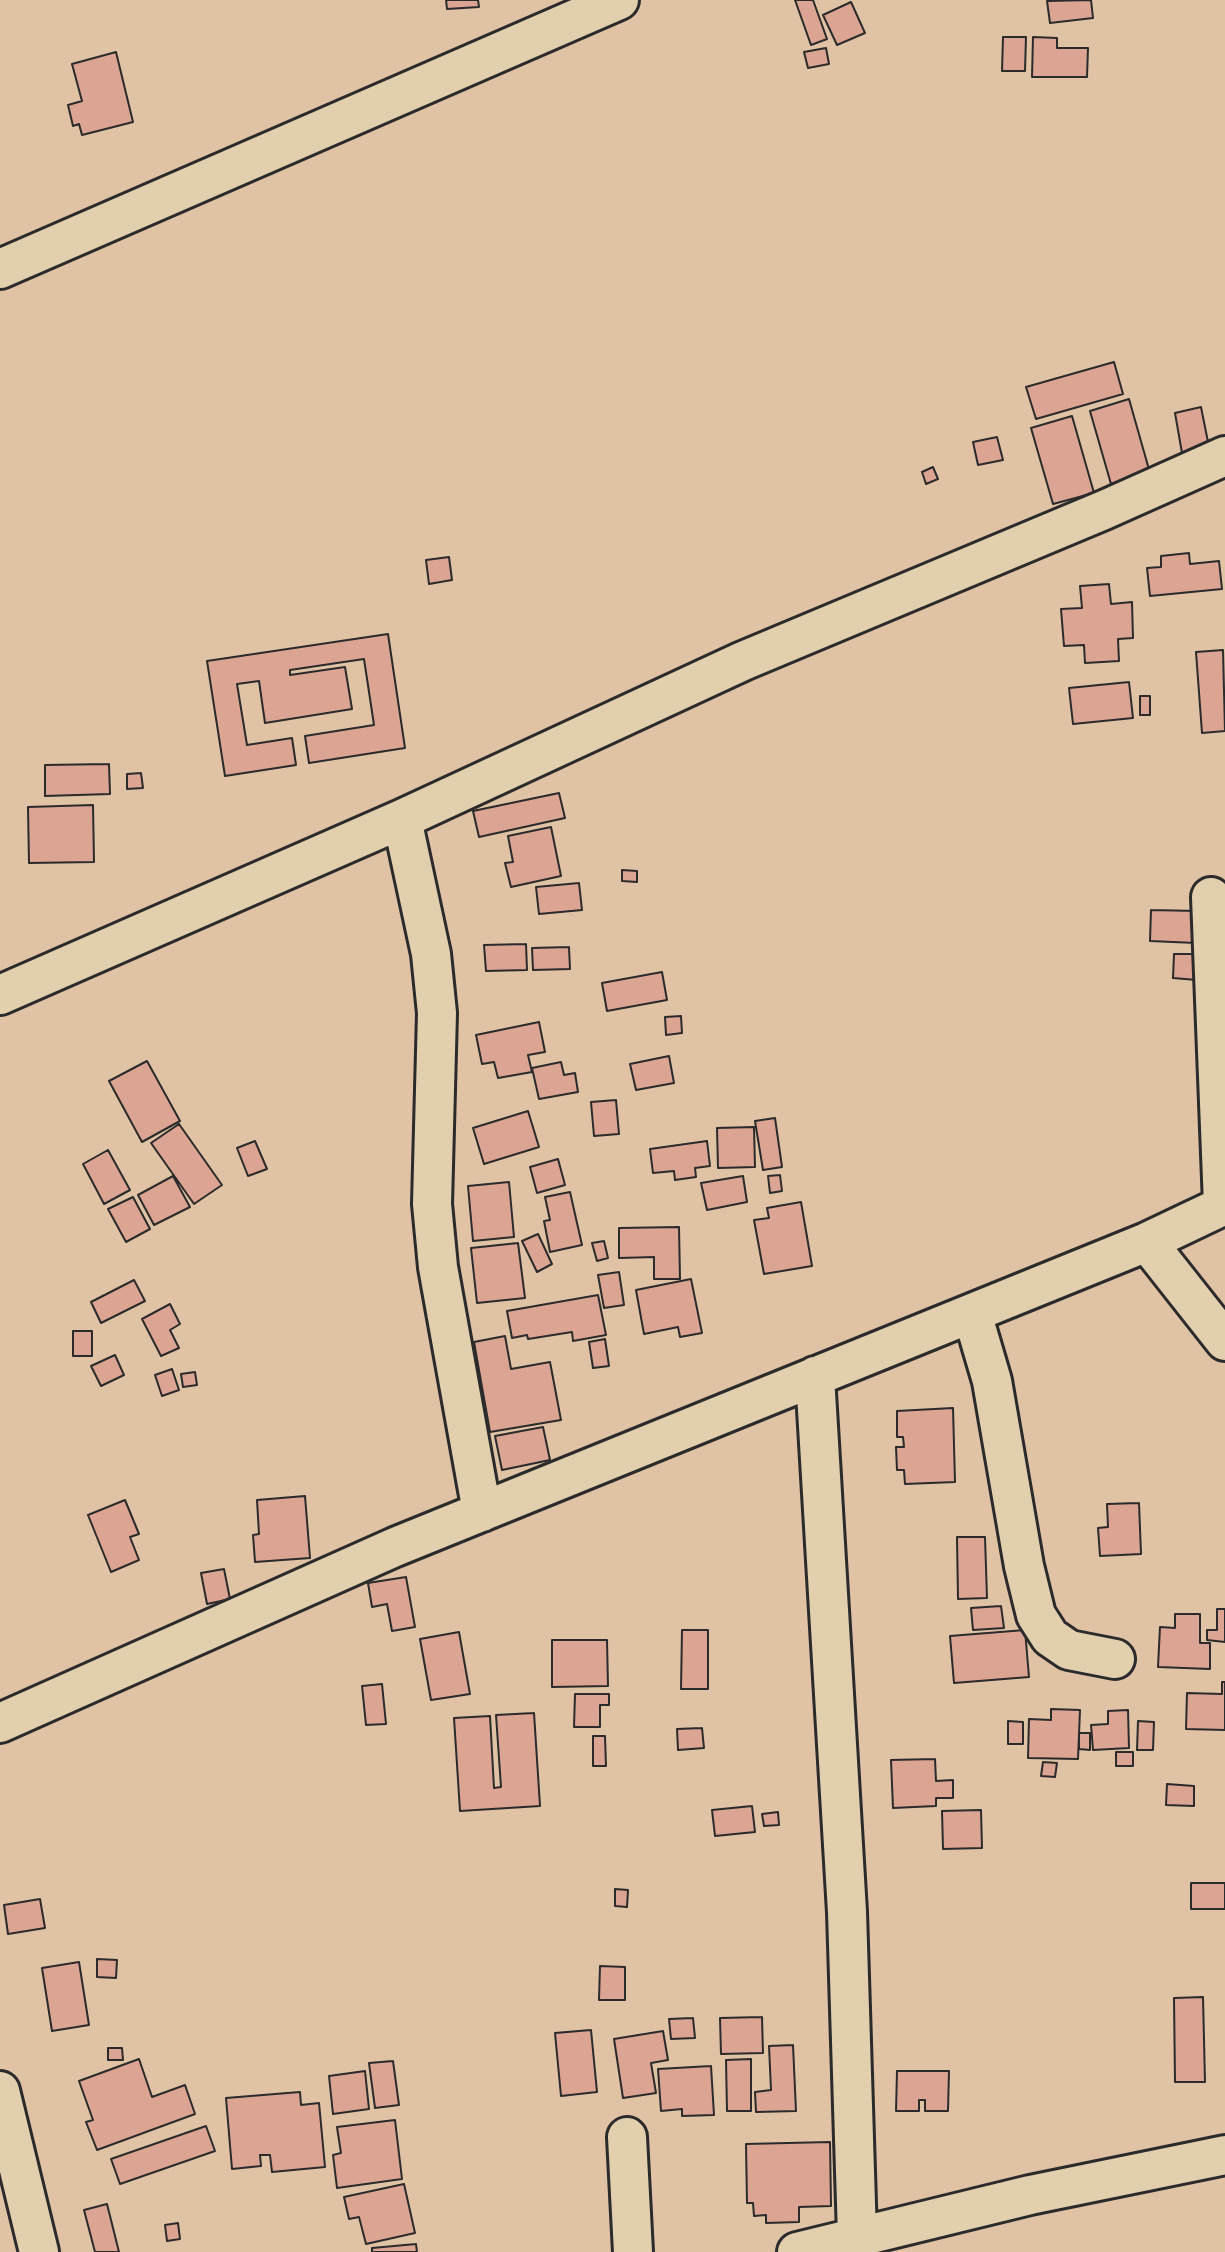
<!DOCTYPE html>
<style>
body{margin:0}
canvas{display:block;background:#e0c2a5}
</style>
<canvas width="1225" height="2252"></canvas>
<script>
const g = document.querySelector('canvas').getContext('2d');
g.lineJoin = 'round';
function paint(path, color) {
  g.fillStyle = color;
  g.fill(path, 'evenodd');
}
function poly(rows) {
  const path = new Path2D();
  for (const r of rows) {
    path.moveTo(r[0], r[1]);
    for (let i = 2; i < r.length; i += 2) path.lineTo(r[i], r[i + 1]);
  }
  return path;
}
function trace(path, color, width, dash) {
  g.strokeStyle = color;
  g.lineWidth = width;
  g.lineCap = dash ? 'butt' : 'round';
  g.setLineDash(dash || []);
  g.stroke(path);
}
const building = poly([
 [446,0,478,0,479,7,447,9,446,0],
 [795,0,813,0,827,39,811,45,795,0],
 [1091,0,1093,18,1050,23,1047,1,1091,0],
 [851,2,865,33,837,45,823,15,851,2],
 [1003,37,1026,37,1025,71,1002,71,1003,37],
 [1033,37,1057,38,1057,48,1088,48,1087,77,1032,77,1033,37],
 [826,48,829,64,808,68,804,52,826,48],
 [116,52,133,122,82,135,79,124,73,126,68,105,82,101,72,64,116,52],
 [1114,362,1123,394,1036,419,1026,387,1114,362],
 [1129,399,1150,473,1111,484,1090,411,1129,399],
 [1201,407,1209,447,1182,453,1175,413,1201,407],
 [1072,416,1094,493,1053,504,1031,428,1072,416],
 [997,437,1003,460,978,465,973,442,997,437],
 [933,467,938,479,926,484,922,472,933,467],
 [1189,553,1190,564,1219,561,1222,589,1150,596,1147,568,1161,567,1161,556,1189,553],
 [449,557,452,580,429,584,426,560,449,557],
 [1109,584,1111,604,1132,602,1133,638,1118,639,1119,661,1085,663,1084,645,1064,646,1061,609,1082,608,1080,586,1109,584],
 [388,634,405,748,309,763,305,736,374,725,364,659,290,670,290,675,345,667,352,709,265,723,259,681,237,684,247,745,292,738,296,765,225,776,207,661,388,634],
 [1223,650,1225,731,1202,733,1196,652,1223,650],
 [1129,682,1133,718,1073,724,1069,688,1129,682],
 [1140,696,1150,696,1150,715,1140,715,1140,696],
 [109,764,110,794,45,796,45,765,109,764],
 [141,773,143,788,127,789,127,774,141,773],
 [559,793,565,818,479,837,473,811,559,793],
 [93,805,94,862,29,863,28,807,93,805],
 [551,827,561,876,511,887,505,863,513,862,508,836,551,827],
 [622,870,637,871,637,882,622,881,622,870],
 [579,883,582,910,539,914,536,887,579,883],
 [1151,910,1197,911,1196,943,1150,941,1151,910],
 [526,944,527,970,486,971,484,945,526,944],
 [569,947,570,969,533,970,532,948,569,947],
 [1174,954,1198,954,1197,980,1173,978,1174,954],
 [662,972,667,1000,607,1011,602,983,662,972],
 [681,1016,682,1033,666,1035,665,1017,681,1016],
 [539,1022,545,1052,528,1055,532,1072,498,1078,494,1062,482,1064,476,1035,539,1022],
 [669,1056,674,1083,636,1090,630,1064,669,1056],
 [147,1061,180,1121,142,1142,109,1081,147,1061],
 [561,1062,564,1075,575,1073,578,1092,539,1099,532,1068,561,1062],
 [616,1100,619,1134,594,1136,591,1102,616,1100],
 [528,1111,539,1147,484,1164,473,1128,528,1111],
 [775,1118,782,1167,763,1170,755,1121,775,1118],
 [179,1124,222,1185,194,1204,151,1143,179,1124],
 [754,1127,755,1167,718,1168,717,1128,754,1127],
 [255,1141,267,1169,248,1176,237,1148,255,1141],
 [707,1141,710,1166,695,1168,696,1177,675,1180,674,1171,653,1173,650,1149,707,1141],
 [108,1150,130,1190,104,1204,83,1164,108,1150],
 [558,1159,565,1185,537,1193,530,1167,558,1159],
 [780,1175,782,1191,770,1193,768,1176,780,1175],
 [173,1176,190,1207,154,1225,138,1195,173,1176],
 [743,1176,747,1202,707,1210,701,1183,743,1176],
 [509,1182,514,1237,473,1241,468,1186,509,1182],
 [570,1192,582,1245,550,1252,544,1221,550,1220,545,1197,570,1192],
 [133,1197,150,1229,126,1242,108,1209,133,1197],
 [801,1202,812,1266,764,1274,754,1220,769,1218,767,1208,801,1202],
 [679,1227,680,1279,654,1279,654,1257,619,1258,619,1228,679,1227],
 [538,1234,552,1264,537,1272,522,1241,538,1234],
 [604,1241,608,1258,597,1261,592,1243,604,1241],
 [518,1243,525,1298,477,1303,471,1248,518,1243],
 [619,1272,624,1305,604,1308,598,1275,619,1272],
 [691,1279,702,1333,680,1337,678,1327,644,1334,636,1290,691,1279],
 [134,1280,145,1301,101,1323,91,1302,134,1280],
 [598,1295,606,1335,573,1341,572,1332,528,1339,527,1335,512,1338,507,1311,598,1295],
 [170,1304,180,1324,170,1330,179,1348,161,1356,142,1319,170,1304],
 [73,1331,92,1331,92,1356,73,1356,73,1331],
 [505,1336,511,1369,550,1362,561,1420,490,1432,474,1342,505,1336],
 [605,1339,609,1366,593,1368,589,1342,605,1339],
 [115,1355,124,1375,101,1386,91,1366,115,1355],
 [172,1369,179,1390,162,1396,155,1375,172,1369],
 [195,1372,197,1385,183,1387,181,1374,195,1372],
 [953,1408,955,1482,905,1484,904,1470,897,1470,896,1447,904,1447,903,1437,897,1437,897,1411,953,1408],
 [543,1427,550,1460,502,1470,495,1436,543,1427],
 [305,1496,310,1558,255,1562,253,1535,259,1534,257,1500,305,1496],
 [125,1500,139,1534,130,1537,139,1560,111,1572,88,1515,125,1500],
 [1139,1503,1141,1554,1100,1556,1098,1528,1108,1527,1107,1504,1139,1503],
 [957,1537,985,1537,987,1598,958,1599,957,1537],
 [224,1569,230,1599,207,1604,201,1573,224,1569],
 [406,1577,415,1627,392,1631,387,1604,372,1607,368,1583,406,1577],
 [1001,1606,1004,1628,973,1630,971,1608,1001,1606],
 [1217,1609,1225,1609,1225,1642,1207,1640,1207,1630,1217,1630,1217,1609],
 [1175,1614,1200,1614,1200,1643,1210,1643,1210,1669,1158,1667,1160,1627,1175,1628,1175,1614],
 [682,1630,708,1630,708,1689,681,1689,682,1630],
 [1025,1630,1029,1677,954,1683,950,1636,1025,1630],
 [459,1632,470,1694,431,1700,420,1639,459,1632],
 [552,1640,607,1640,608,1686,552,1687,552,1640],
 [1222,1682,1225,1682,1225,1730,1186,1729,1187,1693,1222,1694,1222,1682],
 [382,1684,386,1724,366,1725,362,1686,382,1684],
 [575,1694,609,1694,609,1705,600,1705,600,1727,574,1727,575,1694],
 [1051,1709,1080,1710,1078,1759,1028,1758,1029,1719,1051,1720,1051,1709],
 [1128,1710,1129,1748,1093,1750,1091,1725,1108,1724,1108,1711,1128,1710],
 [534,1713,540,1806,460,1811,454,1718,490,1716,494,1788,501,1787,496,1715,534,1713],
 [1008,1721,1023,1722,1023,1744,1008,1744,1008,1721],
 [1138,1721,1154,1722,1153,1750,1137,1750,1138,1721],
 [702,1728,704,1748,678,1750,677,1729,702,1728],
 [1079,1733,1090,1733,1090,1750,1079,1749,1079,1733],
 [593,1736,605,1736,606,1766,593,1766,593,1736],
 [1116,1752,1133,1752,1133,1766,1116,1766,1116,1752],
 [935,1759,936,1781,953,1780,953,1798,936,1798,936,1806,893,1808,891,1760,935,1759],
 [1043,1762,1057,1763,1055,1777,1041,1776,1043,1762],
 [1167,1784,1194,1786,1194,1806,1166,1805,1167,1784],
 [752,1806,755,1832,715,1836,712,1810,752,1806],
 [981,1810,982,1848,943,1849,942,1811,981,1810],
 [778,1812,779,1825,764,1826,762,1814,778,1812],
 [1191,1883,1225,1883,1225,1909,1191,1909,1191,1883],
 [615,1889,628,1890,627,1907,615,1906,615,1889],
 [40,1899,45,1928,8,1934,4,1905,40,1899],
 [97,1959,117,1960,116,1978,97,1977,97,1959],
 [79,1962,89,2025,52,2031,42,1968,79,1962],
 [600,1966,625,1967,625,2000,599,2000,600,1966],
 [1203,1997,1205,2082,1175,2082,1174,1998,1203,1997],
 [762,2017,763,2053,721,2054,720,2018,762,2017],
 [693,2018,695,2038,671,2039,669,2019,693,2018],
 [591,2030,597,2092,561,2096,555,2033,591,2030],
 [663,2031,668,2060,651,2063,656,2093,623,2098,614,2039,663,2031],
 [793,2045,796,2111,756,2112,755,2092,771,2090,769,2046,793,2045],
 [108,2048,122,2048,123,2060,108,2060,108,2048],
 [139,2059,152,2097,185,2085,195,2114,97,2150,86,2122,93,2120,79,2081,139,2059],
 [751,2059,751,2111,727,2111,726,2060,751,2059],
 [393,2061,399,2105,375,2108,369,2063,393,2061],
 [711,2066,714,2115,682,2116,682,2109,661,2111,658,2069,711,2066],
 [365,2071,369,2109,333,2114,329,2076,365,2071],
 [897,2071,949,2071,948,2111,925,2111,925,2100,919,2100,919,2111,896,2111,897,2071],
 [300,2092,301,2105,319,2103,325,2167,272,2172,270,2155,260,2155,261,2166,232,2169,226,2098,300,2092],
 [395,2120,402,2179,337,2188,333,2155,341,2153,337,2127,395,2120],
 [206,2126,215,2151,120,2184,111,2159,206,2126],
 [830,2142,831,2206,799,2207,799,2222,766,2223,766,2215,754,2216,753,2203,747,2203,746,2144,830,2142],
 [404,2184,415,2233,366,2244,359,2217,349,2219,344,2197,404,2184],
 [107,2204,119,2252,95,2252,84,2210,107,2204],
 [178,2223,180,2239,167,2241,165,2225,178,2223],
 [416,2244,417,2252,372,2252,372,2248,416,2244]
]);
paint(building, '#dca593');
trace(building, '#2b2b2b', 2);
const street = poly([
 [0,269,619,0],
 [402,819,431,954,437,1013,432,1204,438,1267,482,1512],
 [1211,897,1223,1205],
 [0,995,402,819,743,661,1104,510,1225,456],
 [1147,1242,1225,1341],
 [972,1313,992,1381,1024,1566,1036,1615,1050,1637,1069,1650,1115,1659],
 [815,1376,847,1912,857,2236],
 [0,1723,395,1547,1147,1242,1225,1205],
 [0,2091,39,2252],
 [627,2137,633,2252],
 [797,2252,1030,2195,1225,2155]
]);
trace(street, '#2b2b2b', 44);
trace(street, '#e1cfad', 38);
</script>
